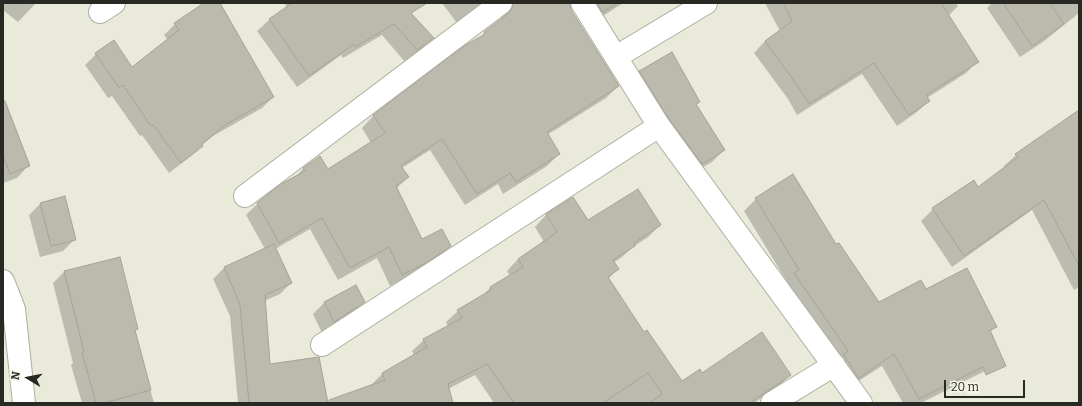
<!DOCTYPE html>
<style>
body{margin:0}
#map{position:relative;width:1082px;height:406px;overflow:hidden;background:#eaeadb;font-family:Bitter,serif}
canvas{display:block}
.frame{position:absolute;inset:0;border:4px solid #292923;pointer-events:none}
.north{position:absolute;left:8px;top:358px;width:40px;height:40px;-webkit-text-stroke:3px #f7f7e9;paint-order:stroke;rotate:280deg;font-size:11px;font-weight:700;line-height:16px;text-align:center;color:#292923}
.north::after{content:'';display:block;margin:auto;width:14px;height:18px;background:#292923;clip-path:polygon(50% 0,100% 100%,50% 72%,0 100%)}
.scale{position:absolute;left:944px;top:380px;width:81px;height:18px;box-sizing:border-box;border:2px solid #292923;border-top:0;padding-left:5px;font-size:12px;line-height:14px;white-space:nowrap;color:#292923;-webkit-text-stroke:3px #f7f7e9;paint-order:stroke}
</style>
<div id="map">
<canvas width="1082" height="406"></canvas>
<div class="frame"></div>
<div class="north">N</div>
<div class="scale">20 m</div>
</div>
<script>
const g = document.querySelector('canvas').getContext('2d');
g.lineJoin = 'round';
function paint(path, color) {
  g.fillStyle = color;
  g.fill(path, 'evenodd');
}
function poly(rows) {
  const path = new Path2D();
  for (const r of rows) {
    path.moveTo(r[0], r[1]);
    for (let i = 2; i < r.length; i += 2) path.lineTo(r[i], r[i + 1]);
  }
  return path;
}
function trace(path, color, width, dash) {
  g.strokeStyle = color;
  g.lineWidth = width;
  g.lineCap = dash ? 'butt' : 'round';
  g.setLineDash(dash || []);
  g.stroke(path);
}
paint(poly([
 [3,3,36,3,18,22,3,10],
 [206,3,219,3,273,97,262,108,213,136,202,145,191,156,169,173,142,135,140,136,112,96,108,98,85,65,96,54,113,42,132,69,168,40,164,35,175,24],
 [284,3,401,3,432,38,420,50,405,62,382,35,343,58,341,55,297,87,257,31,269,20,287,7],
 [442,3,484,3,457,23],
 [493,3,569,3,570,10,618,86,606,98,547,135,559,154,547,166,503,194,498,184,465,205,430,150,402,168,408,177,396,189,422,241,450,246,438,258,413,274,390,286,377,258,338,280,310,229,275,249,291,283,280,294,264,301,269,365,327,403,238,403,230,316,213,279,224,268,265,249,246,215,258,203,294,178,303,169,320,157,328,170,371,143,362,128,373,116,465,47,477,40,501,20,502,14],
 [574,3,623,3,591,24],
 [765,3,956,3,958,6,948,16,977,62,966,73,927,98,929,101,917,112,897,126,862,74,797,115,788,99,754,53,765,41,780,31],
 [992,3,1079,3,1079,13,1043,42,1020,57,987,8],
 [640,72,699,102,695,105,724,150,712,162,690,175,628,83],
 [1079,110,1079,287,1074,290,1032,210,952,267,921,221,933,209,978,188,1005,168,1004,166,1016,155],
 [3,122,28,166,17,178,3,183],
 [573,198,587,222,660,225,648,237,633,247,622,257,613,263,618,269,608,279,644,334,682,383,702,375,790,375,778,387,754,403,494,403,475,375,448,389,452,403,331,403,370,386,382,374,414,355,412,351,424,340,448,327,446,322,458,311,481,297,490,288,510,276,507,271,518,259,544,242,535,227,546,215],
 [756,199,836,245,879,303,925,290,996,327,990,332,989,369,921,403,903,403,882,366,846,389,783,286,787,282,744,211],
 [40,204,75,239,63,251,40,257,29,215],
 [64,272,137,329,134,331,154,403,82,403,71,365,73,363,53,283],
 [364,302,352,313,322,333,313,314,324,303]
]), '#0003');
const building = poly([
 [204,3,220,3,274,97,225,125,202,144,203,146,181,163,153,125,151,126,123,85,119,88,95,53,114,40,132,67,179,30,174,23,204,3],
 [292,3,427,3,411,13,434,38,417,50,394,24,355,47,354,44,309,76,269,19,292,3],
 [513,3,570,3,571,10,619,86,547,132,560,154,516,182,510,173,477,194,442,139,401,166,409,177,396,186,422,239,442,229,451,246,426,263,402,275,389,247,350,268,322,218,279,243,257,203,281,184,305,171,303,168,320,156,328,169,385,133,373,115,464,46,485,34,484,32,509,13,512,8,513,3],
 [597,3,618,3,603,12,597,3],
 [783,3,941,3,979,62,926,95,930,101,909,115,874,63,809,104,799,88,765,41,792,21,783,3],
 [1003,3,1050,3,1064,24,1032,46,1003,3],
 [672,52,700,102,696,104,725,150,702,164,669,119,639,71,672,52],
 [3,101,5,101,30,166,10,174,3,156,3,101],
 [1079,110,1079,266,1044,200,964,256,932,208,974,180,978,187,1018,157,1015,154,1079,110],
 [793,174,836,244,839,243,879,302,921,280,926,289,967,268,997,327,990,330,1006,366,986,375,983,367,919,399,894,354,859,378,843,354,848,351,794,273,799,270,755,198,793,174],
 [638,189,661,225,634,243,635,246,613,260,619,269,608,277,644,332,647,330,682,381,700,369,702,373,762,332,791,375,750,403,650,403,662,394,648,373,603,403,514,403,487,364,448,384,453,403,329,403,329,400,385,380,382,373,427,347,423,339,462,318,457,310,491,290,490,287,523,267,518,259,557,232,546,214,573,197,588,220,638,189],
 [65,196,76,240,51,246,40,203,65,196],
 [274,244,292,283,265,295,270,364,319,357,328,403,249,403,240,305,224,267,274,244],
 [120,257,138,329,135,330,151,390,104,403,96,403,82,353,84,352,64,271,120,257],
 [356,285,365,302,334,322,324,302,356,285]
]);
paint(building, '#bbbaad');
trace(building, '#a4a496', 1);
const street = poly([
 [582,3,659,126,861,403],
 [100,12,114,3],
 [616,57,706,3],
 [245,196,501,3],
 [3,281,14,309,24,403],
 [322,345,659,126],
 [772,403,834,365]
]);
trace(street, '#aeaea1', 24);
trace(street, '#fff', 22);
</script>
